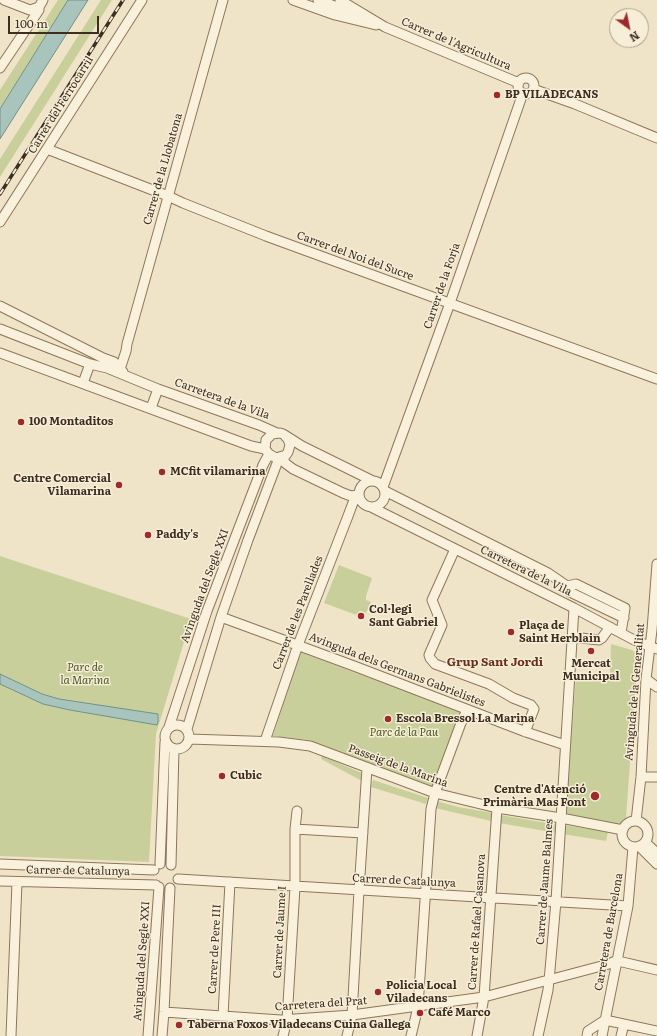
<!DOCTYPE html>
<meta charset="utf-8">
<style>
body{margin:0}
#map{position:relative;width:657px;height:1036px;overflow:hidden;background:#f0e4c8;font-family:Literata,serif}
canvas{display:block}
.north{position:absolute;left:609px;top:8px;width:40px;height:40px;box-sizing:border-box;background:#f7eed8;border:1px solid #ada18e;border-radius:50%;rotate:147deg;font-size:11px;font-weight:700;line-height:16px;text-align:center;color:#3d2e20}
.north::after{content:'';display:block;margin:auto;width:14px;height:18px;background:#9e2a2b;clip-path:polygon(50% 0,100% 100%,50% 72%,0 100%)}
.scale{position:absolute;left:8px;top:16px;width:91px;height:18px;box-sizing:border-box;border:2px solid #3d2e20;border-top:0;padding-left:5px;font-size:12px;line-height:14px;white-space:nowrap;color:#3d2e20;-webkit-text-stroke:3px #f7eed8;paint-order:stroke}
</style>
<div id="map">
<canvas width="657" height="1036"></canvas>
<div class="north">N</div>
<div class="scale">100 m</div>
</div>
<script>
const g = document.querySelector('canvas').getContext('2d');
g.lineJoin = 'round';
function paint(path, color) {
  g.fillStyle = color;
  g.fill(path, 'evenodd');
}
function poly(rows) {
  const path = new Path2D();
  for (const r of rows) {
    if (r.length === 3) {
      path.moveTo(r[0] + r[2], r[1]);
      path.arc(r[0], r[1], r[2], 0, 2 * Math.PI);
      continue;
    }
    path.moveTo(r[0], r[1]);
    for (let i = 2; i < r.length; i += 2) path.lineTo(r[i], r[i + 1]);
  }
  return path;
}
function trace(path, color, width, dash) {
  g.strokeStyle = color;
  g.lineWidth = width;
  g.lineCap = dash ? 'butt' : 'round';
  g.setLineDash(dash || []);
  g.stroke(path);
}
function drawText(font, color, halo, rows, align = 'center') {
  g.font = font + ' Literata,serif';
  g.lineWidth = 3;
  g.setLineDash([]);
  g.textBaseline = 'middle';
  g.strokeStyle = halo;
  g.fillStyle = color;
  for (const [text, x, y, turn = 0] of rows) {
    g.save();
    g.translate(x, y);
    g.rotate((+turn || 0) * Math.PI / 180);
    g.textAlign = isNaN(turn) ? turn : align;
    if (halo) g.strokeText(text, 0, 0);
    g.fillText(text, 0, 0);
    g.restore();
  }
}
paint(poly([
 [58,0,68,0,0,109,0,90],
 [101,0,112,0,0,177,0,159],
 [0,556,191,619,156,734,149,862,0,856],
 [339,565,372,578,366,596,366,600,371,602,366,613,364,612,362,617,324,603],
 [611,644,632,650,638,654,626,817,622,821,620,825,565,814,576,676,610,677],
 [300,652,462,712,432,787,308,740,273,736],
 [322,756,364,774,362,781,321,759],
 [373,780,428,798,426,804,371,787],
 [436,801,458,807,493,813,491,821,435,808],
 [500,815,559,825,557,833,499,823],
 [564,825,608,832,606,841,562,834]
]), '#c9cf9b');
const water = poly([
 [68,0,88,0,0,139,0,109,68,0],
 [0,674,42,694,59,699,158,714,158,722,157,725,70,710,43,704,0,684,0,674]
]);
paint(water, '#a9c4bc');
trace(water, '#6f938a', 1);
const minor = poly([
 [4,0,30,10,39,7],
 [293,0,335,15,376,25],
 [318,0,354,13],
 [340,0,385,27,519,83],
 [0,68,39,10,39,7,43,0],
 [526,86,8],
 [533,89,575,104,657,138],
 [47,149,168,196,183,203,266,236,657,379],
 [0,222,142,0],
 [0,306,103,358,114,362,123,372],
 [0,329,90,364,107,368,158,389,259,425,277,433],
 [0,353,251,446,265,449],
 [120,369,126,351,127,344,223,0],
 [83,383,90,364],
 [151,408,158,389],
 [285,436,288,439,290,445,288,452,286,455,276,458,269,454,265,449,266,440,272,434,280,433,283,434,302,446,373,481],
 [283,457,285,463,293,469,343,493,351,496,358,495],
 [372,494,13],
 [383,487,450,303,523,93],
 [385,491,548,573,567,586,570,592,624,618],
 [371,507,574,608,634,640,657,649],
 [455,549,432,600,442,625,429,655,430,658,435,664,489,684,513,698,531,705,534,709,525,732],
 [567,586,576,584,625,608,621,633],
 [221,617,354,666,526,732,565,745],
 [572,637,599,640,602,638,610,627],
 [646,679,657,687],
 [177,737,12],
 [169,727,207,611,263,465,269,454],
 [187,729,221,617,248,540,279,458],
 [189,739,279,742,310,746,435,793,497,808,561,818,623,830],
 [265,741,298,645,348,516,354,500,358,497],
 [641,777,657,777],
 [636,821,641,777,646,679,652,630,657,564],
 [635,834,13],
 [295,829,363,833],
 [645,842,657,853],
 [639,846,657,864],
 [0,864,154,870],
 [160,864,165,742],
 [171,865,174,749],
 [178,879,628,906],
 [0,881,156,885],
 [164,1012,281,1020,352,1015,484,997,609,964,613,962,618,961,657,970],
 [223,1016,230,882],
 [605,1020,657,1031],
 [11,1036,17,882],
 [148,1036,159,887],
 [162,1036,164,1012,170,888],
 [283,1036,287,1020,295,887,295,829,297,811],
 [347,1036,352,1015,359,891,367,768],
 [411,1036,418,1007,431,809,435,793,461,723,467,710],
 [477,1036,484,997,497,808],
 [538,1036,548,990,550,970,556,901,574,608],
 [587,1036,588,1031,605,1020],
 [602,1036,628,906,633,847],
 [621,1036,624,1024]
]);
trace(minor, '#8d765c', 11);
trace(minor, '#faf1dc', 9);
const rail = poly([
 [0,194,123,0]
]);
trace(rail, '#3d2e20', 3.5);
trace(rail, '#f7eed8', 2, [6]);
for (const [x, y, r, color] of [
 [497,95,4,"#9e2a2b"],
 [21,422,4,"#9e2a2b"],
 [162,472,4,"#9e2a2b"],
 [119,485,4,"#9e2a2b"],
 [148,535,4,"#9e2a2b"],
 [361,616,4,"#9e2a2b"],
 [511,632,4,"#9e2a2b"],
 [591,651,4,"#9e2a2b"],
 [388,719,4,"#9e2a2b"],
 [222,776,4,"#9e2a2b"],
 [595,796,5,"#9e2a2b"],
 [378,992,4,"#9e2a2b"],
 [420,1013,4,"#9e2a2b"],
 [179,1025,4,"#9e2a2b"]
]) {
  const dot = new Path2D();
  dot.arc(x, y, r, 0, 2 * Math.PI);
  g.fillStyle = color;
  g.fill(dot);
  trace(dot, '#f7eed8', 1.5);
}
drawText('11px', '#3d2e20', '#f7eed8', [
 ["Carrer de l'Agricultura",456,44,23],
 ["Carrer del Ferrocarril",61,105,-58],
 ["Carrer de la Llobatona",163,169,-74],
 ["Carrer del Noi del Sucre",355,256,20],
 ["Carrer de la Forja",442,286,-71],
 ["Carretera de la Vila",222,399,20],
 ["Carretera de la Vila",526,571,26],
 ["Avinguda del Segle XXI",205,586,-70],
 ["Carrer de les Parellades",298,613,-69],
 ["Avinguda dels Germans Gabrielistes",397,670,21],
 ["Avinguda de la Generalitat",635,692,-85],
 ["Passeig de la Marina",398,766,20],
 ["Carrer de Catalunya",78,871,1],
 ["Carrer de Catalunya",404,881,3],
 ["Carrer de Jaume Balmes",545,882,-86],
 ["Carrer de Rafael Casanova",477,922,-86],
 ["Carrer de Jaume I",280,932,-87],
 ["Carretera de Barcelona",609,932,-80],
 ["Carrer de Pere III",215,949,-87],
 ["Avinguda del Segle XXI",142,961,-86],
 ["Carretera del Prat",321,1004,-4]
]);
drawText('bold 11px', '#3d2e20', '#f7eed8', [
 ["BP VILADECANS",505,95],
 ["100 Montaditos",29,422],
 ["MCfit vilamarina",170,472],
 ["Centre Comercial",111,479,"right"],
 ["Vilamarina",111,492,"right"],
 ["Paddy's",156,535],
 ["Col·legi",369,610],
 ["Sant Gabriel",369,623],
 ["Plaça de",519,626],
 ["Saint Herblain",519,639],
 ["Mercat",591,664,"center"],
 ["Municipal",591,677,"center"],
 ["Escola Bressol La Marina",396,719],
 ["Cubic",230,776],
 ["Centre d'Atenció",586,790,"right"],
 ["Primària Mas Font",586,803,"right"],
 ["Policia Local",386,986],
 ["Viladecans",386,999],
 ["Café Marco",428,1013],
 ["Taberna Foxos Viladecans Cuina Gallega",187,1025]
], 'left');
drawText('italic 11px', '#4d5a26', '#f7eed8', [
 ["Parc de",85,668],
 ["la Marina",85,681],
 ["Parc de la Pau",404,733]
]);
drawText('bold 12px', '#6b2e1e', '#f7eed8', [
 ["Grup Sant Jordi",495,662]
]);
</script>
